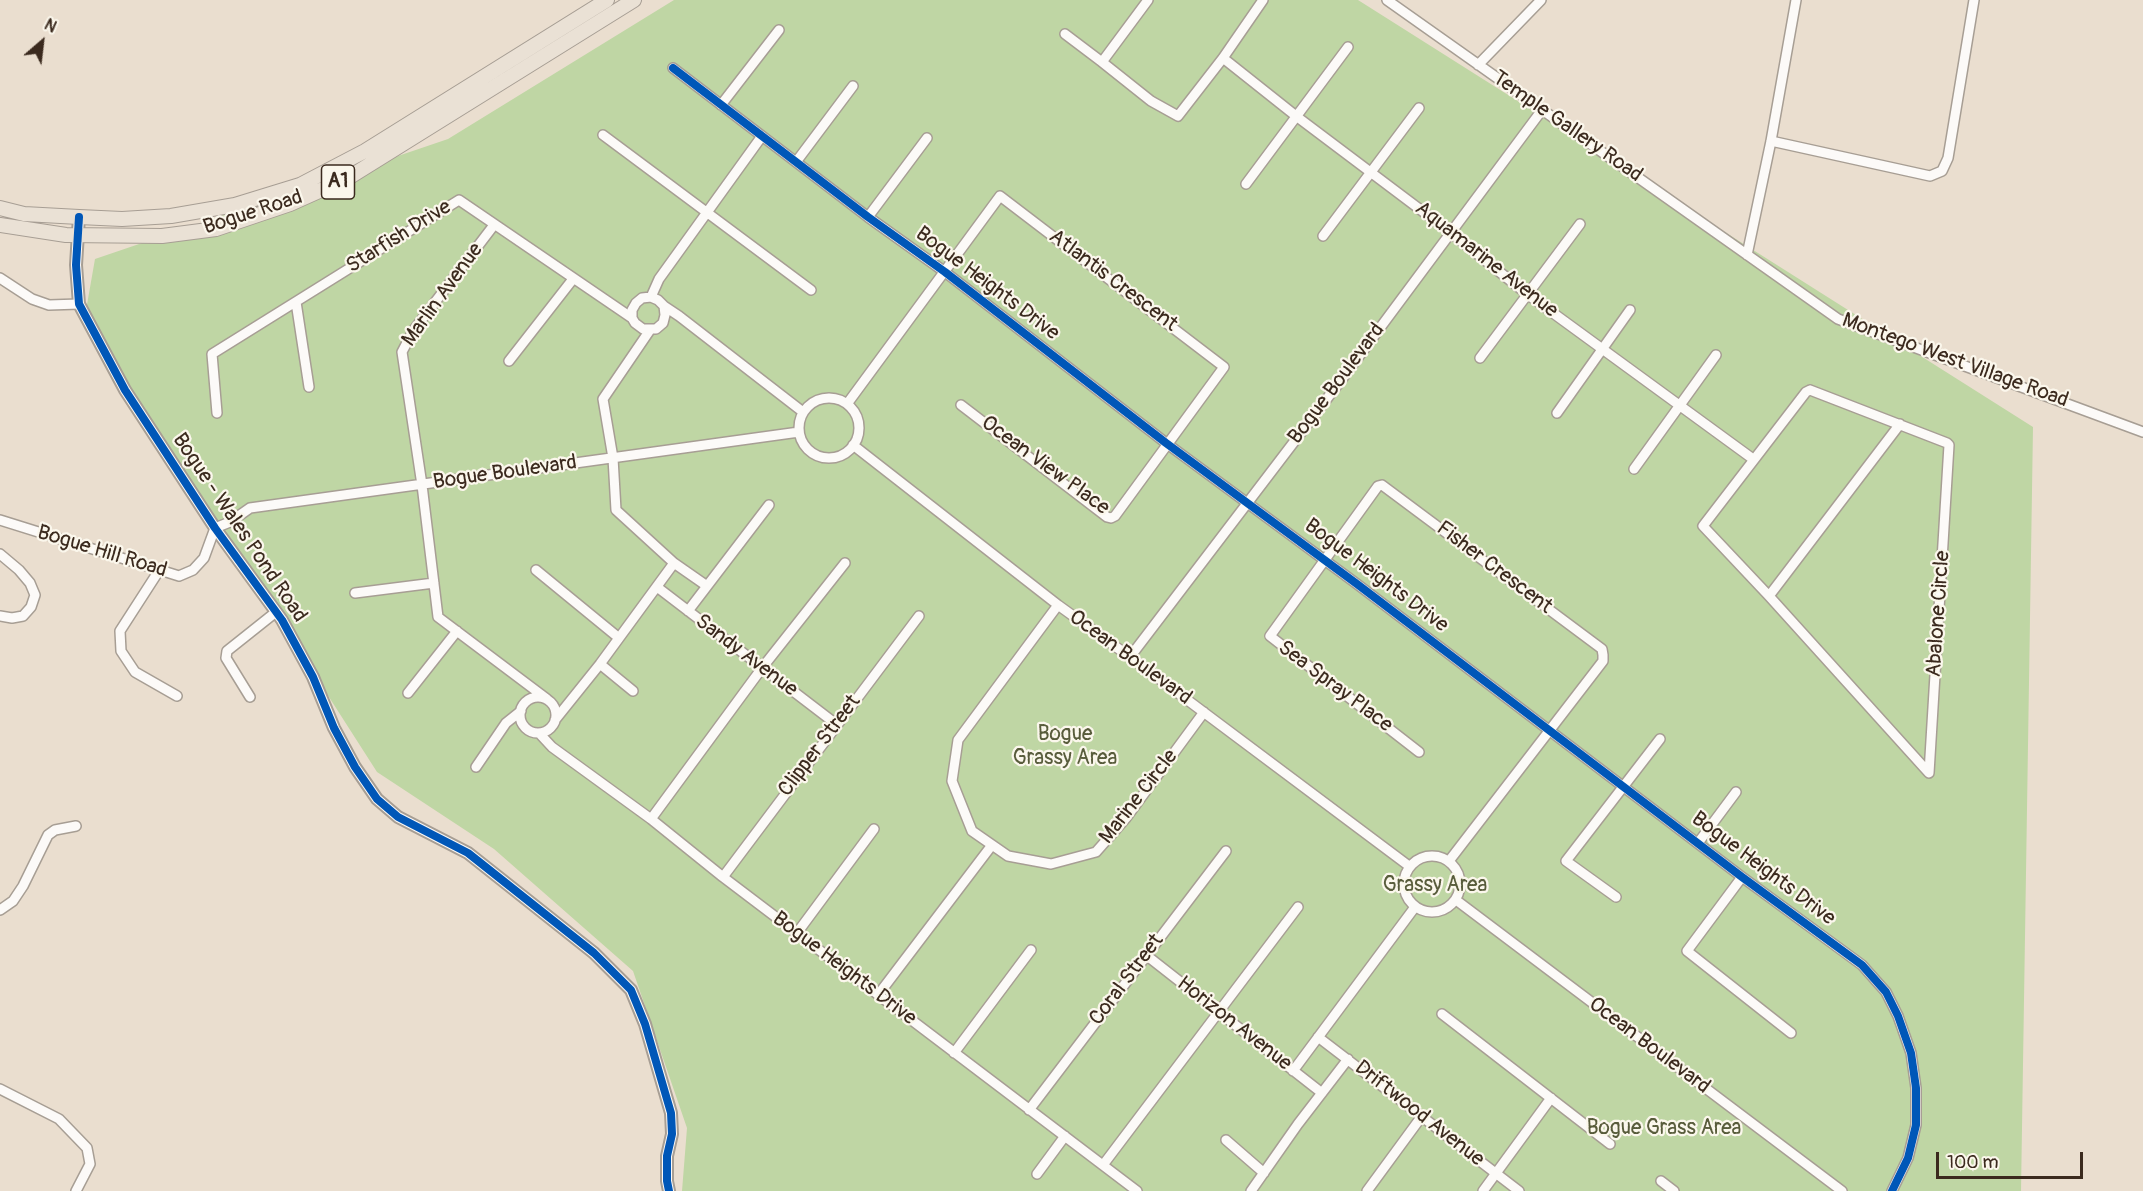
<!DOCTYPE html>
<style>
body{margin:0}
#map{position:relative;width:2143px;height:1191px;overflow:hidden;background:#eadecf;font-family:Pangolin,sans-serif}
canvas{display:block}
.north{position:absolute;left:12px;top:12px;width:60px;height:60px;-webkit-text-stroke:4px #fbf7ec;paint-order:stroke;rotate:28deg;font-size:16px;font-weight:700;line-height:24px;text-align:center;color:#3b2a1e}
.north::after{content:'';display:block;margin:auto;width:21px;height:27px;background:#3b2a1e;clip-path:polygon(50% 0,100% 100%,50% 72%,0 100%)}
.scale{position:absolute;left:1936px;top:1152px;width:147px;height:27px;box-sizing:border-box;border:3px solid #3b2a1e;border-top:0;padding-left:8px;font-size:18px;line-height:21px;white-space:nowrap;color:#3b2a1e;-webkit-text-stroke:4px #fbf7ec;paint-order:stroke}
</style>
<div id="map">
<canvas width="2143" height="1191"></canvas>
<div class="north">N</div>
<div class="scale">100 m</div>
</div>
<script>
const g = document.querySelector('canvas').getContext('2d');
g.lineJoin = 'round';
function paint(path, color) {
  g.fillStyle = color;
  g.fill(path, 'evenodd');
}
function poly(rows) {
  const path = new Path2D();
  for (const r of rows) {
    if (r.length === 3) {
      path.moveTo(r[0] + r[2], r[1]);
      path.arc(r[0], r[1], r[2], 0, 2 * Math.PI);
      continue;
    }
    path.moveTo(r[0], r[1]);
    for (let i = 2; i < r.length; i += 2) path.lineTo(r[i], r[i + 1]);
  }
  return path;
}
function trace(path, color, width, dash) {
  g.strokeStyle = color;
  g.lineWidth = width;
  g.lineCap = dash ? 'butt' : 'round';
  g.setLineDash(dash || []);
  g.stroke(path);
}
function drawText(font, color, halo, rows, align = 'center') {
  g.font = font + ' Pangolin,sans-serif';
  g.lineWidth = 4.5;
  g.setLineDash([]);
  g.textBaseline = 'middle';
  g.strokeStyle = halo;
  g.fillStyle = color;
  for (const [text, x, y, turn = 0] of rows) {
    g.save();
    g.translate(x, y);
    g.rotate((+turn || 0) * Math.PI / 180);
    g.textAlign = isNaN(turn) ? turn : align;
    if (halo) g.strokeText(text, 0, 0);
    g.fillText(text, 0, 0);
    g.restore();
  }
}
paint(poly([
 [674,0,1358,0,2033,427,2021,1191,682,1191,687,1128,633,971,494,849,377,772,85,316,95,259,448,139]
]), '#bfd6a4');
const minor = poly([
 [1148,0,1102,62,1151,101,1178,116,1223,58,1263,0],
 [1387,0,1838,319,2143,432],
 [1065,34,1102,62],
 [1223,58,1296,116,1450,232,1527,294,1753,459],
 [1478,65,1541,0],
 [673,68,868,217,945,272,1166,443,1357,584,1742,877,1862,965,1886,992,1898,1016,1911,1053,1916,1088,1916,1125,1908,1158,1892,1191],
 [721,105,779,30],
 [603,135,811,290],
 [1771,141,1930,176,1942,171,1948,158,1974,0],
 [796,162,853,86],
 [1246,184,1348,47],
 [868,217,927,138],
 [494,225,413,331,402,352,422,485,438,617,547,699],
 [1323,236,1419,108],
 [1747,255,1771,141,1796,0],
 [0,278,32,299,49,305,79,304],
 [651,297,659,279,762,136],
 [296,302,309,387],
 [664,306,665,315,663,323,656,329,643,329,635,323,632,318,632,310,636,303,642,298,651,297,658,300,664,306,679,316,803,412],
 [650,330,603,399,613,458,616,510,674,563,707,586],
 [1480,358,1580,224],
 [509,361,573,279],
 [1810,390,1947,443,1949,445,1929,773,1769,596,1703,526,1806,392,1810,390],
 [829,428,30],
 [847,404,1000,196,1224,367,1115,516,1111,518,1107,517,961,405],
 [217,413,212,354,459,200,632,318],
 [1557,413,1630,310],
 [853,445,1058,605,1130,657,1409,866],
 [1634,469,1716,355],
 [0,520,179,576,193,570,204,558,215,528,230,522,250,508,799,432],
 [0,554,19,570,30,583,35,595,31,607,23,616,12,618,0,616],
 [160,569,120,631,121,651,135,672,177,696],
 [536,570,619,638],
 [657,587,836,724],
 [355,593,434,583],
 [1769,596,1900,424],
 [1058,605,958,740,952,781,972,831,1008,856,1051,864,1096,852,1126,818,1204,712],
 [688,611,769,505],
 [1130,657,1345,375,1542,110],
 [600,664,633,691],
 [408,693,457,631],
 [250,697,226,658,227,651,276,612],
 [538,715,18],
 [555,720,600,664,674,563],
 [539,733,552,747,651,819,723,877,1137,1191],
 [1419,752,1270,636,1378,486,1382,485,1602,649,1603,655,1603,661,1449,861],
 [476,767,506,723,521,711],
 [651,819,762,668,845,563],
 [1698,843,1736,792],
 [1432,884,28],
 [723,877,919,616],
 [1742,877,1687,951,1791,1033],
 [1616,897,1566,861,1660,739],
 [1456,900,1842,1191],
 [0,910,13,901,23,886,48,835,55,830,76,826],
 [797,933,874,829],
 [1146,955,1322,1093],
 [878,995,992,845],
 [1442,1014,1610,1144],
 [1318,1037,1519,1191],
 [954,1053,1031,950],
 [1293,1071,1415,907],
 [0,1089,59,1119,87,1148,90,1164,76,1191],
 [1029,1110,1226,851],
 [1226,1140,1264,1173],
 [1103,1165,1298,907],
 [1037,1174,1065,1136],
 [1661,1181,1674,1191],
 [1251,1191,1298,1124,1348,1059],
 [1367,1191,1422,1116],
 [1483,1191,1551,1098]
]);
const tertiary = poly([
 [79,217,76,265,79,304,125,390,215,528,282,620,313,677,334,728,355,767,377,799,398,817,468,853,594,953,631,990,645,1024,671,1113,672,1134,667,1156,667,1181,669,1191]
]);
const primary = poly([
 [0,208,24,214,79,217,122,219,171,216,235,205,300,185,365,151,607,0],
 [0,225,66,235,162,236,216,229,290,204,348,178,634,0]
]);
trace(minor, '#a79e94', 12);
trace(tertiary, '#a79e94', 14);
trace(primary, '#a79e94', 16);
trace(minor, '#fcfaf8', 9);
trace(tertiary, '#fcfaf8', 10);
trace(primary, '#eae1d5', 14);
trace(poly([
 [673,68,868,217,945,272,1166,443,1357,584,1742,877,1862,965,1886,992,1898,1016,1911,1053,1916,1088,1916,1125,1908,1158,1892,1191],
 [79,217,76,265,79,304,125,390,215,528,282,620,313,677,334,728,355,767,377,799,398,817,468,853,594,953,631,990,645,1024,671,1113,672,1134,667,1156,667,1181,669,1191]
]), '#0057b8', 8);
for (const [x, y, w] of [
 [338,182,33]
]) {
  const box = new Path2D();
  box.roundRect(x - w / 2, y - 17, w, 34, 4.5);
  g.fillStyle = '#fbf7ec';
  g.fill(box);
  trace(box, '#3b2a1e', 1.5);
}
drawText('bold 20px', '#3b2a1e', null, [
 ["A1",338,182]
]);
drawText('21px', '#3b2a1e', '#fbf7ec', [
 ["Temple Gallery Road",1567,127,35],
 ["Bogue Road",253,213,-18],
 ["Starfish Drive",399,237,-32],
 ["Aquamarine Avenue",1486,260,38],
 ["Atlantis Crescent",1113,281,37],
 ["Bogue Heights Drive",987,284,37],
 ["Marlin Avenue",443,295,-54],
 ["Montego West Village Road",1955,361,20],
 ["Bogue Boulevard",1337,384,-53],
 ["Ocean View Place",1045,466,36],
 ["Bogue Boulevard",505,473,-8],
 ["Bogue - Wales Pond Road",239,528,56],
 ["Bogue Hill Road",102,552,17],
 ["Fisher Crescent",1494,568,37],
 ["Bogue Heights Drive",1376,576,37],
 ["Abalone Circle",1939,614,-86],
 ["Sandy Avenue",746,656,37],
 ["Ocean Boulevard",1130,658,36],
 ["Sea Spray Place",1335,687,37],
 ["Clipper Street",820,746,-53],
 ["Marine Circle",1139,797,-52],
 ["Bogue Heights Drive",1763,869,37],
 ["Bogue Heights Drive",844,969,37],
 ["Coral Street",1127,980,-53],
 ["Horizon Avenue",1234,1024,38],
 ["Ocean Boulevard",1649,1046,37],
 ["Driftwood Avenue",1419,1114,38]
]);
drawText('21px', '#585c3b', '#fbf7ec', [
 ["Bogue",1065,735],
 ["Grassy Area",1065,759],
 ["Grassy Area",1435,886],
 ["Bogue Grass Area",1664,1129]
]);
</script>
